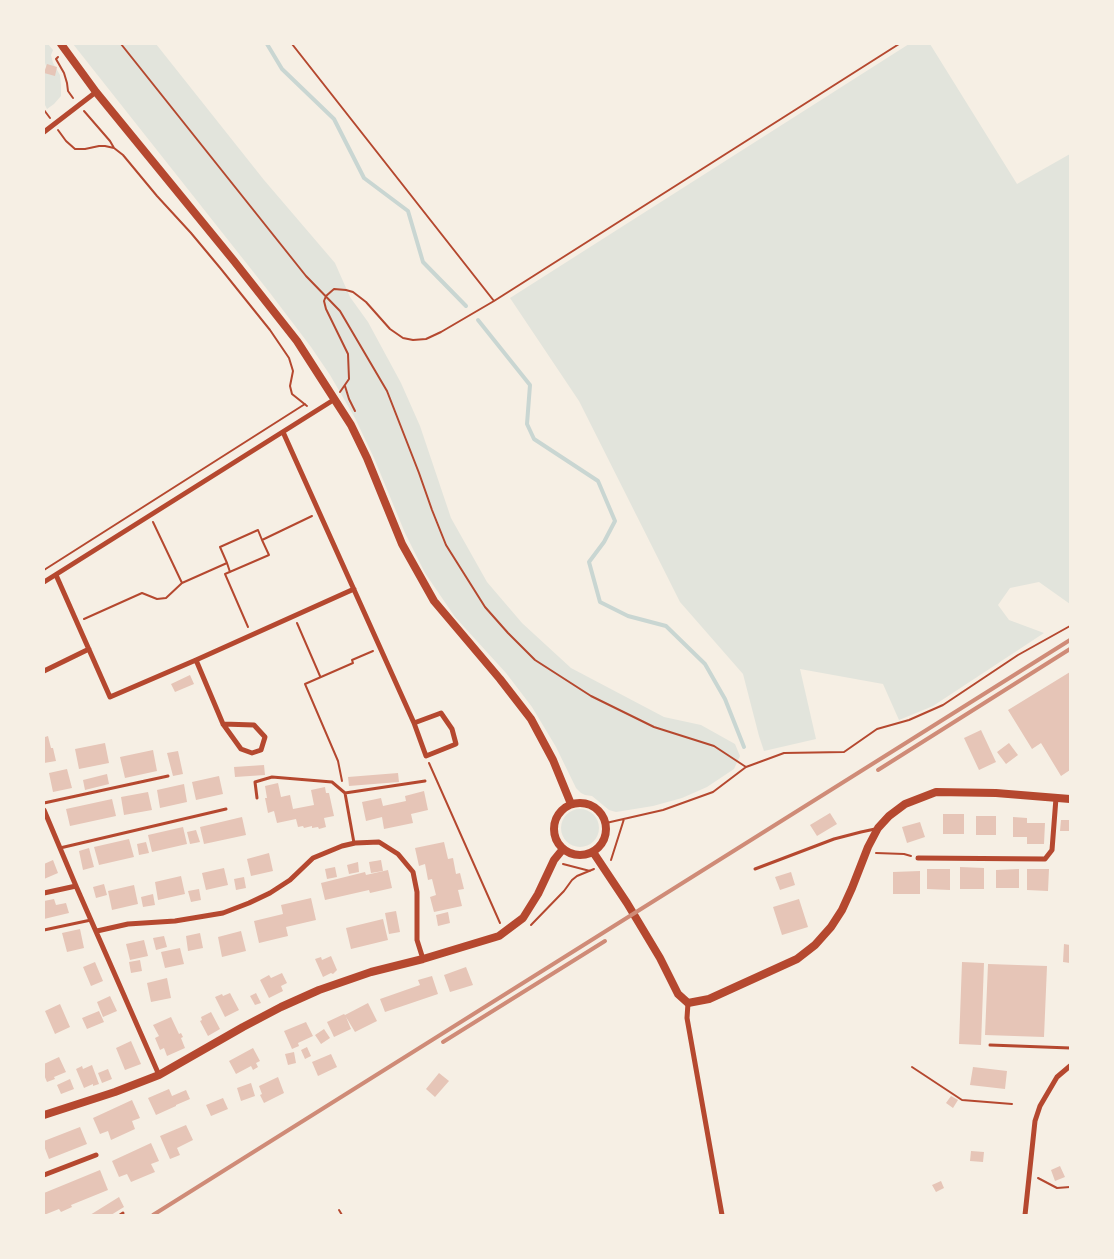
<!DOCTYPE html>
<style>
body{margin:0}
#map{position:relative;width:1114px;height:1259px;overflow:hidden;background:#f6efe4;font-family:"PT Sans Narrow",sans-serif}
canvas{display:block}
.frame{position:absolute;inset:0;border:45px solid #f6efe4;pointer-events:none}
</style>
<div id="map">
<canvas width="1114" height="1259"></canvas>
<div class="frame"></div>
</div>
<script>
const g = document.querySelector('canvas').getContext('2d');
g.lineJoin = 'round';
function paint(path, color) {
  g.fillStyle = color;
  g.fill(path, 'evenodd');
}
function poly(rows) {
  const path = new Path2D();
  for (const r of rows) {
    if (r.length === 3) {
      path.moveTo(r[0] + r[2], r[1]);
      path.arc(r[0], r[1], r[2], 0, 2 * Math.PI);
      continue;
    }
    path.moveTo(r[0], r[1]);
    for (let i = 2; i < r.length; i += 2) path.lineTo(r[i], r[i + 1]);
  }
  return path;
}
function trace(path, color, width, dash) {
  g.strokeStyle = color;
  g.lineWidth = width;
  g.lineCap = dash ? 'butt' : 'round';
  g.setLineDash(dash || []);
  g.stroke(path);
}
paint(poly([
 [44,44,48,44,53,50,51,55,53,63,60,75,61,85,61,96,54,104,47,109,44,103,44,77,46,66,44,60],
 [73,44,156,44,264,180,335,263,350,297,368,322,401,383,420,426,451,518,487,582,522,623,571,668,664,717,701,725,735,744,740,756,734,769,707,787,682,798,653,806,616,812,609,810,592,796,585,795,581,793,576,788,556,747,532,707,506,673,455,617,425,573,405,533,374,458,355,418,330,375,311,347,270,293],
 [909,44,930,44,1017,184,1070,154,1070,604,1039,582,1010,588,998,605,1009,620,1044,633,933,706,899,720,883,684,800,669,816,739,764,751,759,736,743,674,680,602,579,401,510,298],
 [580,828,19]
]), '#e2e4dc');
trace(poly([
 [267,44,282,69,334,119,364,178,408,211,423,262,466,306],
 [478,320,530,385,527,424,534,439,598,481,615,521,604,542,589,562,600,602,628,616,666,626,705,664,725,699,744,747]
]), '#c9d6d2', 4);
paint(poly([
 [47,64,57,67,55,76,44,73],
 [1070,672,1070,770,1061,776,1041,743,1032,749,1008,710],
 [190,675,194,684,175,692,171,684],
 [981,730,996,762,979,770,964,738],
 [44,733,45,737,48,736,51,748,53,748,56,761,44,763],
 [105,743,109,763,79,769,75,749],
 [1009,743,1018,755,1006,764,997,752],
 [153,750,157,771,125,778,120,757],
 [178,751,183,774,173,776,167,753],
 [264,765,265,775,235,777,234,767],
 [67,769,72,788,53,792,49,773],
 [398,773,399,782,349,786,348,777],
 [107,774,109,784,85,790,83,780],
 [219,776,223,794,196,800,192,782],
 [278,783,281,797,290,795,293,809,314,805,311,790,325,787,326,793,329,793,334,816,324,818,326,827,319,829,318,827,312,828,312,826,304,828,303,826,298,827,296,819,277,823,274,811,268,813,265,798,267,798,265,786],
 [184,784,187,802,160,808,157,790],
 [424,791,428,810,411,814,413,823,384,829,382,817,366,821,362,802,381,798,383,806,406,801,405,796],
 [148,792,152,810,124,815,121,797],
 [112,799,116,816,70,826,66,809],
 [830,813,837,824,817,836,810,825],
 [943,814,964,814,964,834,943,834],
 [976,816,996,816,996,835,976,835],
 [242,817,246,835,204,844,200,827],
 [1013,817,1027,818,1027,823,1045,823,1044,844,1027,844,1027,837,1013,837],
 [1061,820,1070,820,1070,831,1060,831],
 [920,822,925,837,907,843,902,827],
 [183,827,187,844,152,852,148,835],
 [196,830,200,842,190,844,187,832],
 [129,839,134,857,99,865,94,847],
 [146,842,149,853,139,855,137,844],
 [444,842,448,859,453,858,456,874,460,873,464,889,458,890,462,906,434,912,430,897,436,895,432,879,428,880,425,864,419,866,415,848],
 [89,848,94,867,83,870,79,851],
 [269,853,273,871,251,876,247,859],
 [53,860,58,873,44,879,44,864],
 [381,860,383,871,371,873,369,862],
 [358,862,359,872,349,874,347,865],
 [335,867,337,877,327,879,325,869],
 [960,867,984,868,984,889,960,889],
 [224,868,228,885,206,890,202,873],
 [927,869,950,869,950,890,927,889],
 [1019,869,1019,888,996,888,996,870],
 [1027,869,1049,869,1048,891,1027,890],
 [388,870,392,888,370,893,369,890,325,900,321,883,365,872,366,875],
 [920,871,920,894,893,894,893,872],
 [791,872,795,885,780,890,775,877],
 [181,876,185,894,158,900,155,882],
 [244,877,246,888,236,890,234,879],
 [104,884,107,895,96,898,93,887],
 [134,885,138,904,112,910,108,891],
 [199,889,201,900,191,902,188,891],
 [153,894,155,905,143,907,141,897],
 [311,898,316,920,286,927,288,936,259,943,254,921,283,914,281,905],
 [54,899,56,905,66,903,69,913,44,919,44,901],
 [799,899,808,927,782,935,773,907],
 [396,911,400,932,389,934,385,913],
 [448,912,450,923,438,926,436,915],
 [383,919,388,940,351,949,346,928],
 [80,929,84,948,67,952,62,933],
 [241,931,246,951,222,957,218,937],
 [200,933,203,948,188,951,186,936],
 [164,936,167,947,156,950,153,938],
 [144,940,148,956,130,960,126,944],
 [1064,944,1070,945,1070,963,1063,962],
 [180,948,184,964,165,968,161,952],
 [331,956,337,970,333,974,331,973,323,977,315,959,321,957,322,960],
 [140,960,142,971,131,973,129,962],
 [95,962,103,981,91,986,83,967],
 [962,962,984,963,981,1045,959,1044],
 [988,964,1047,966,1044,1037,985,1035],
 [466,967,473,985,450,992,444,975],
 [282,973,287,983,281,986,283,991,269,998,260,980,269,975,271,978],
 [432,976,438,994,385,1012,380,999,420,985,418,980],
 [167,978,171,998,151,1002,147,983],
 [230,993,239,1010,225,1017,215,997,222,994,223,996],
 [256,993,261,1003,255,1005,250,996],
 [110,996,117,1011,103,1017,97,1002],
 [368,1003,377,1021,355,1032,346,1017,351,1029,334,1037,327,1022,344,1014,345,1015],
 [60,1004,70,1027,55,1034,45,1011],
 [99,1011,104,1022,87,1029,82,1018],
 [211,1012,220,1029,208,1036,200,1021,202,1020,201,1017],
 [171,1017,179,1034,181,1033,183,1037,181,1038,185,1048,167,1056,164,1048,160,1050,155,1038,159,1036,153,1025],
 [306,1022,313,1036,298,1043,299,1046,292,1049,284,1031],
 [324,1029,330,1038,321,1044,315,1035],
 [131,1041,141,1064,125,1070,116,1048],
 [307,1047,311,1056,305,1059,301,1050],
 [253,1048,260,1061,256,1063,258,1067,253,1070,251,1066,236,1074,229,1061],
 [294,1052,296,1063,288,1065,285,1054],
 [331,1054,337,1067,318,1076,312,1062],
 [59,1057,66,1072,54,1077,55,1079,47,1082,44,1075,44,1064],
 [92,1065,99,1084,93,1086,93,1084,84,1088,76,1069,82,1066,83,1069],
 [973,1067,1007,1071,1005,1089,970,1085],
 [108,1069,112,1079,102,1083,98,1073],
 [439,1073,449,1081,435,1097,426,1089],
 [278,1077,284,1093,264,1103,260,1095,262,1094,259,1086],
 [70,1079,74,1089,61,1094,57,1085],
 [251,1083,255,1096,241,1101,237,1088],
 [169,1089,172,1096,186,1090,190,1099,176,1105,176,1106,156,1115,148,1098],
 [951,1096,958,1100,953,1108,946,1103],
 [223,1098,228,1109,211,1116,206,1105],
 [132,1100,140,1118,132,1121,135,1129,111,1140,108,1131,100,1134,93,1118],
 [186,1125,193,1140,177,1148,180,1155,170,1159,160,1136],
 [80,1127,87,1144,49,1159,44,1146,44,1141],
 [151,1143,159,1161,151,1164,155,1172,131,1182,127,1174,119,1177,112,1161],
 [971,1151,984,1152,983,1162,970,1161],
 [1060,1166,1065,1177,1055,1181,1051,1170],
 [100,1170,108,1190,71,1205,72,1207,61,1212,59,1209,44,1215,44,1193],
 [941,1181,944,1188,936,1192,932,1185],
 [119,1197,124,1207,111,1215,90,1215]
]), '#e6c5b7');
trace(poly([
 [121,44,306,276,340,311,387,391,419,473,432,510,446,545,485,607,508,633,535,660,591,696,654,727,714,746,746,767],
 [292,44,494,301],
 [58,57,56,59,64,73,67,83,68,91,73,98],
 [44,110,50,118],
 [84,111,110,141,114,148],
 [58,130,66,141,75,149,85,149,99,146,105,146,114,148,123,155,157,196,191,233,221,269,270,330,289,358,293,371,290,386,292,394,307,406],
 [345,386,349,399,355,411],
 [340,392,349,379,348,354,326,309,324,301,326,296,334,289,346,290,353,292,366,302,390,329,403,338,413,340,426,339,441,332,494,301,899,44],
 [153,522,182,583,227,563,220,547,258,530,262,540,312,516],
 [227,563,230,572],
 [44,570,305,404],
 [84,619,142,593,157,599,166,598,182,583],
 [297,623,320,676],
 [248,627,225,574,269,555,262,540],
 [429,763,500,923],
 [342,781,338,761,305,684,353,663,352,660,373,651],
 [606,823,663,810,713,792,746,767,784,753,844,752,877,729,909,720,943,705,1018,655,1070,626],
 [876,853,904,854,911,856],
 [611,860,624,819],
 [563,864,590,871],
 [531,925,564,891,572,880,577,876,594,869],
 [912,1067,962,1100,1012,1104],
 [1038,1178,1057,1188,1070,1187],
 [339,1210,342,1215]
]), '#b5482f', 2);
trace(poly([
 [345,793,425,781],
 [257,798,255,782,272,777,332,782,345,793,354,843],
 [44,803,168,776],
 [60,848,226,809],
 [755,869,834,839,861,832,875,829],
 [44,930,91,920],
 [990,1045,1070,1048],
 [120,1215,123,1213]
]), '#b5482f', 3);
trace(poly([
 [44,132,96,92],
 [283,432,414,723,426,756,456,744,452,729,441,713,414,723],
 [56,575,110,697,196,660,354,589],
 [44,582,335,399],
 [196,660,223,724,241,749,252,753,261,750,265,737,254,725,223,724],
 [44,671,89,649],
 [44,810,76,886,159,1075],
 [918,858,1045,859,1052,850,1056,798],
 [44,893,76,886],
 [97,931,128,924,175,921,223,913,249,903,270,893,290,880,313,858,342,846,355,843,379,842,398,854,413,872,417,892,417,940,423,959],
 [688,1003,687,1018,722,1215],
 [44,1175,96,1155],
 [1025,1215,1035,1121,1040,1106,1057,1077,1070,1066]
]), '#b5482f', 5);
trace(poly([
 [61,44,96,92,234,261,297,341,351,425,367,458,402,544,434,601,500,679,531,719,553,760,571,804],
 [580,829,26],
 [593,852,627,903,660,958,678,994,688,1003,709,999,797,959,815,945,831,927,842,910,852,888,868,847,878,828,889,816,905,804,936,792,996,793,1070,799],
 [44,1115,115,1092,159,1075,243,1027,281,1007,319,990,371,972,423,959,499,936,523,918,538,894,554,860,563,849]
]), '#b5482f', 8);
trace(poly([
 [878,770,1070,649],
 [443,1042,605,941],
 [153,1215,1070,640]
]), '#cf8b77', 4);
</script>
